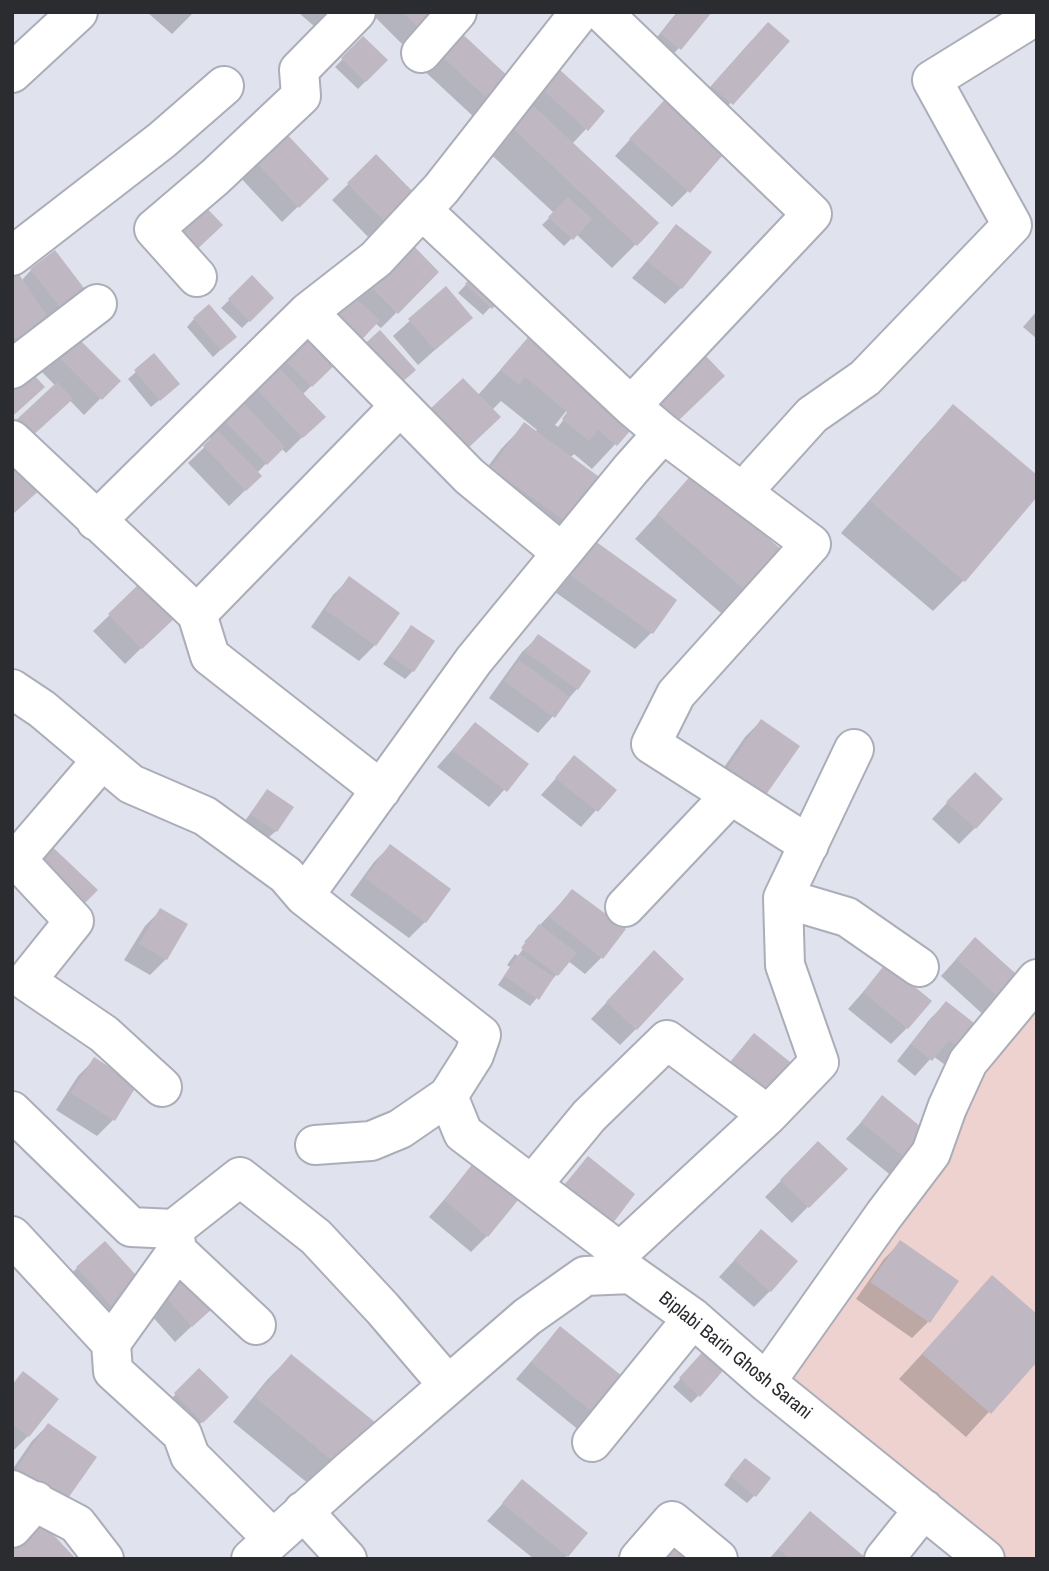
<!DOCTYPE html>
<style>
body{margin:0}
#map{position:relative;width:1049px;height:1571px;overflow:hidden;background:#e0e2ee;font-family:"Archivo Narrow",sans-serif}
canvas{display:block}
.frame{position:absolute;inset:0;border:14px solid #2b2c30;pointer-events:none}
</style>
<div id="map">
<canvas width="1049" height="1571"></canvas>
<div class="frame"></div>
</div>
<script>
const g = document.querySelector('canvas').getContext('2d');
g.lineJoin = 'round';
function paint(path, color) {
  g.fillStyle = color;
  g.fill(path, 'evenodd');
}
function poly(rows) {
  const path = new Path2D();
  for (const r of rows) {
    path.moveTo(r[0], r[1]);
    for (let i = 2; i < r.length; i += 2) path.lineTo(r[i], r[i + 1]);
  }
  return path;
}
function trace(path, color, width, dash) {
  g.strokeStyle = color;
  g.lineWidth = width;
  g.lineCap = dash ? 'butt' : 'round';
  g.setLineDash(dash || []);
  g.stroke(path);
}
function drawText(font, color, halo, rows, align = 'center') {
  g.font = font + ' "Archivo Narrow",sans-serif';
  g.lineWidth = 5;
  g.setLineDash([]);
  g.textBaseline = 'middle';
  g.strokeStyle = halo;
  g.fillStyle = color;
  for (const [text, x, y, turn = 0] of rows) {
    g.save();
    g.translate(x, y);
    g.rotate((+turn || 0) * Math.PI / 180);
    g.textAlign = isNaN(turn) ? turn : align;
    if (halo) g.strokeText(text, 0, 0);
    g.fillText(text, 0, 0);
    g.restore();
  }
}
paint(poly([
 [1037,990,1037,1559,997,1559,777,1382,970,1069]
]), '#edd2cf');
paint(poly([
 [147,12,194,12,172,34],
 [298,12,346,12,324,35],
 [370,12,434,12,402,44],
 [677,12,710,12,664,65,646,51],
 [363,38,386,60,358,89,335,67],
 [752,40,787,41,715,120,696,103],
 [439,45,511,81,475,118,419,66],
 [544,88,586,129,572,144,657,223,612,268,576,234,564,246,542,225,554,213,482,146],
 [652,115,688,191,672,207,615,156],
 [281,131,310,195,282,222,237,174],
 [376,157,417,199,373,242,332,200],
 [677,226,681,288,665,304,632,278],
 [406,241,437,272,381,328,375,323,302,395,323,417,286,453,281,448,257,473,260,476,229,506,188,463,212,440,207,435,266,373,319,336],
 [31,270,72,311,12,363,12,279,21,281],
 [478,272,503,294,483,315,458,293],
 [252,278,272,298,242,328,221,308],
 [446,288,471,318,418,365,393,336],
 [1037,311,1037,339,1023,327],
 [194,319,227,344,213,357,187,327],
 [530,337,634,424,592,469,574,454,570,458,599,480,544,547,469,492,501,449,524,425,535,432,537,430,501,401,492,410,478,395],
 [567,410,571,410,558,427,555,425],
 [76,338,118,381,84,415,42,372],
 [154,356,170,391,151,407,128,379],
 [723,376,661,436,643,417,659,401],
 [953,407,964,580,933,611,841,533,923,438],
 [693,475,745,590,721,613,635,539],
 [579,559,675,601,651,633,635,649,555,592],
 [350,578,375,645,359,661,311,627,333,595],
 [142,584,173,617,125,664,93,631],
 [411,627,413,671,405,679,383,664],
 [539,636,577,689,538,733,489,698,522,652],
 [761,721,797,746,709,789,745,737],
 [475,724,527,764,489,807,437,767],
 [574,758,614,790,581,827,541,795],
 [959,790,975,828,959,844,932,819],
 [267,791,276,831,268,838,244,822],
 [390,846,425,922,409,938,350,895,374,862],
 [572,891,602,957,585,974,568,961,530,1006,498,985,510,967,507,965,515,954,518,956,528,942,524,942],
 [161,910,166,959,150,975,124,960,145,926],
 [959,956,1022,982,988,1019,941,976],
 [887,965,907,1028,891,1044,848,1009],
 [638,969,636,1029,620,1045,591,1019],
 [946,1003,980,1031,948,1067,933,1056,915,1076,897,1061,930,1019],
 [94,1060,113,1120,97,1136,56,1110,78,1076],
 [883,1098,929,1136,893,1177,846,1139],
 [818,1143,845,1169,792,1223,765,1197],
 [588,1159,611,1221,550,1201],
 [475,1164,487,1236,471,1252,429,1217],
 [761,1231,770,1291,754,1307,719,1277],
 [900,1243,928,1322,912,1338,856,1299,884,1259],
 [77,1268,143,1285,100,1327,61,1284],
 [992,1278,1037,1359,966,1437,899,1379],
 [158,1289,212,1307,175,1342,142,1305],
 [560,1328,596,1415,580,1431,516,1379],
 [291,1356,339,1465,315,1489,233,1422,267,1380],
 [700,1357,699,1395,691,1403,673,1387],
 [200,1370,227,1397,186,1438,159,1411],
 [23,1373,57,1399,28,1436,12,1452,12,1385],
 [48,1425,65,1500,12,1491,12,1470,32,1441],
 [737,1468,755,1495,747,1503,724,1485],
 [522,1482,585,1534,564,1559,534,1559,487,1521],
 [810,1513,864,1559,769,1559]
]), '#0003');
paint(poly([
 [402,12,436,12,420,29],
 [678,12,712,12,681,50,661,34],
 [768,22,790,41,733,105,711,86],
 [455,27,513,81,492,103,434,49],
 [363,36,388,60,366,82,341,58],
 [560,70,605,111,588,131,542,89],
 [668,96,728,149,690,193,629,139],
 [526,99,659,223,637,246,505,121],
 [282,129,329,179,299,208,251,157],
 [376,154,420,199,391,228,347,183],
 [195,196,223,225,191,255,163,227],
 [568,197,592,219,573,240,548,217],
 [676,224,712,252,682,289,647,261],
 [406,238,439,272,398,314,364,280],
 [55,250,90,296,65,314,30,269],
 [478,269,505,294,492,309,465,284],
 [18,273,56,329,24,351,12,334,12,277],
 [252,275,274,298,250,322,228,299],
 [446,286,473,318,435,350,408,319],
 [354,297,380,320,355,347,329,324],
 [209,304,237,337,221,350,193,318],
 [311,325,343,357,312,387,281,356],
 [380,330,416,370,393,390,358,350],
 [530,335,636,424,617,446,598,430,589,441,562,419,567,412,525,377,519,385,500,370],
 [76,336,121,381,102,400,57,355],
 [154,353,180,384,160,401,134,370],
 [705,355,725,376,678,421,658,400],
 [25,365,45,387,15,414,12,412,12,376],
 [276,365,326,417,303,438,253,386],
 [463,378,501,417,465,451,428,411],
 [57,382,73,399,30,438,14,422],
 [241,400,285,447,267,465,222,418],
 [953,404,1037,475,1037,497,965,582,870,501],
 [524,422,602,479,569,524,491,468],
 [218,431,262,476,246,491,203,446],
 [12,458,43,487,12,515],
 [693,473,782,550,746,591,657,514],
 [595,541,677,600,653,634,570,575],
 [349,576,400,613,376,646,325,610],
 [142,581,176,617,142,649,108,614],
 [411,625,435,641,414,672,390,656],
 [538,634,591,671,578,690,525,652],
 [519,660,570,697,555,718,504,681],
 [761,719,800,746,763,799,724,773],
 [475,722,529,764,507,792,452,750],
 [574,755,617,790,598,812,555,778],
 [975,772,1003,799,976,829,946,802],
 [267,789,294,807,277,832,250,814],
 [44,839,98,890,79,909,26,858],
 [390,844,451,889,426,923,365,878],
 [572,889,626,929,603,959,549,917],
 [160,908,188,924,167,960,139,944],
 [539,924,577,953,558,976,521,948],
 [975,937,1025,982,1006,1004,956,959],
 [654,950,684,979,637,1030,606,1002],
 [519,954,554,977,539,1000,504,976],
 [886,963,932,1001,908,1029,863,992],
 [946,1001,983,1030,965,1052,949,1040,932,1061,911,1044],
 [754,1033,795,1066,767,1101,726,1067],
 [94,1057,137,1085,115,1121,71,1093],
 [882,1095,932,1136,910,1162,861,1122],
 [818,1141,848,1169,809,1208,780,1180],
 [588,1156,635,1194,613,1223,565,1184],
 [474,1162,519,1199,488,1237,444,1200],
 [761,1229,798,1261,771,1292,734,1260],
 [900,1240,959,1281,930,1323,870,1282],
 [105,1241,145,1285,117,1312,76,1267],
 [180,1268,214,1307,192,1327,157,1287],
 [992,1275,1037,1314,1037,1362,991,1414,922,1354],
 [560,1326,627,1380,597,1416,531,1362],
 [707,1347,728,1365,700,1397,679,1378],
 [291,1354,376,1423,340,1467,255,1397],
 [199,1368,229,1397,203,1423,174,1393],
 [23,1371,59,1399,29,1437,12,1424,12,1385],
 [48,1423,97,1457,66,1501,17,1468],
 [745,1458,771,1478,756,1497,730,1476],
 [522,1479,588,1533,568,1557,502,1503],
 [810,1511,867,1559,790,1559,778,1549],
 [35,1515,76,1559,12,1559,12,1537],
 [677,1533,709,1559,656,1559]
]), '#bfb7c1');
const minor = poly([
 [602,12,812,214,631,406,663,433,811,544,676,694,651,744,809,845],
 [421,53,457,12],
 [12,73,78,12],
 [422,210,631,406],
 [12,256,162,140,224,86],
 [197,277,154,229,215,177,301,96,299,70,356,12],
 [308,312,469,476,562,553],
 [12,369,97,304],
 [12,440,197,614,399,407],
 [756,477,812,415,865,378,1012,225,932,80,1037,15],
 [96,521,308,312,376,259,441,189,580,12],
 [197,614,210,656,381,790],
 [12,689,42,709,131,784,205,816,286,875,304,896,481,1035,474,1055,448,1096,463,1133,620,1252],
 [17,860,74,921,26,981,104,1034,162,1087],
 [12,865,102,760],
 [304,896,474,660,631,469,663,433],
 [783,898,847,917,919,967],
 [625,907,731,795],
 [12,1111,131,1227,174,1229,177,1251,256,1325],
 [315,1145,371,1141,400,1129,448,1096],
 [532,1185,589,1116,667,1040,768,1115],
 [174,1229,240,1177,316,1237,383,1309,448,1385],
 [12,1236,111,1343,113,1371,182,1434,190,1456,273,1539],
 [615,1274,620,1252,768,1115,819,1062,785,965,783,898,854,749],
 [111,1343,177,1251],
 [766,1382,884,1215,931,1153,947,1108,968,1062,1037,979],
 [592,1442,693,1318],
 [12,1490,77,1524,104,1559],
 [303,1511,347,1559],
 [12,1528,36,1501],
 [251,1559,349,1471,527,1317,585,1276,631,1274,693,1318,766,1382,985,1559],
 [639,1559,672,1521,718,1559],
 [884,1559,924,1509]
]);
trace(minor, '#abadb8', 42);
trace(minor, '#fff', 38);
drawText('19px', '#2b2c30', '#fff', [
 ["Biplabi Barin Ghosh Sarani",735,1356,39]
]);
</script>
